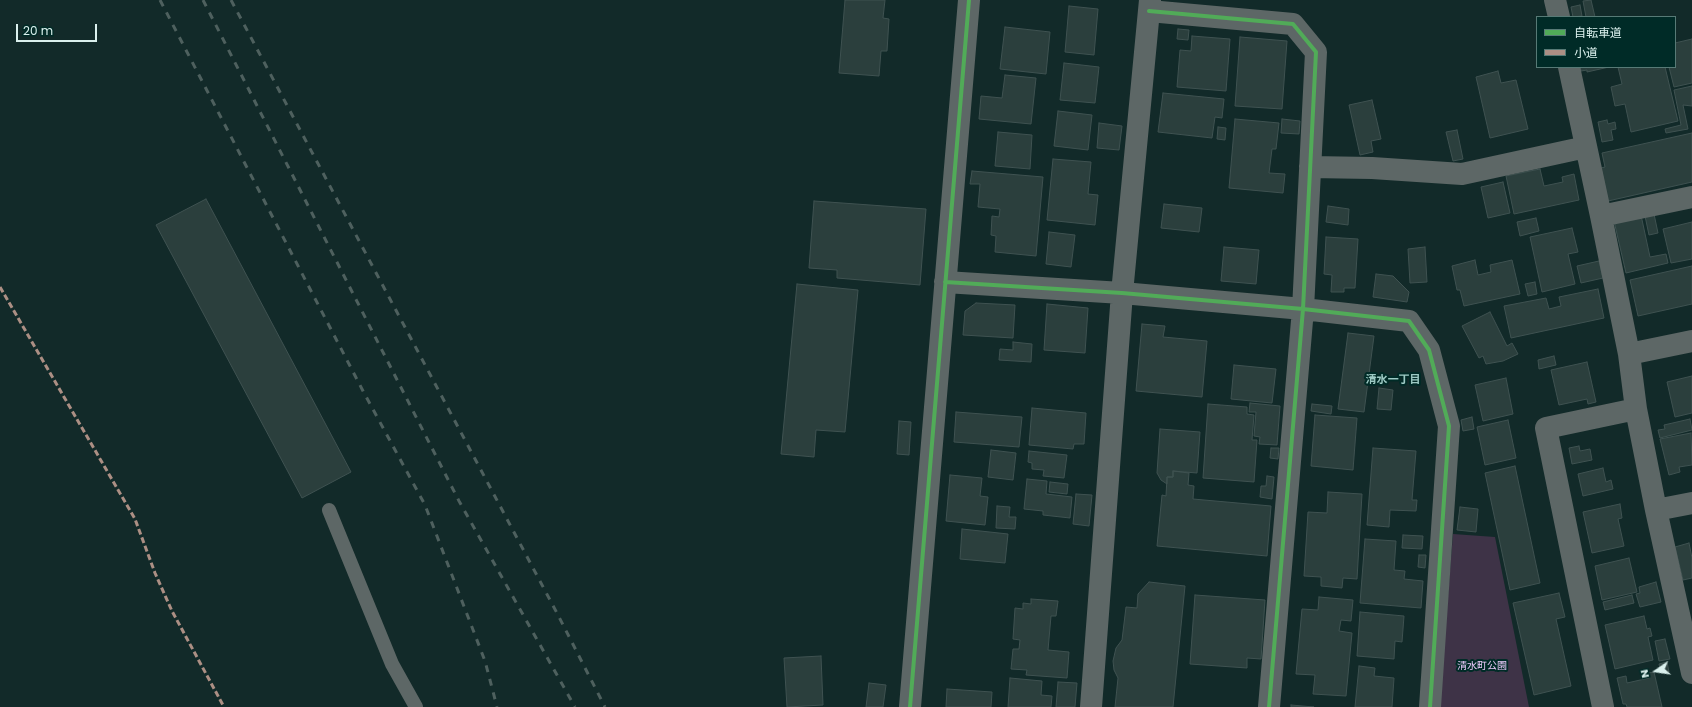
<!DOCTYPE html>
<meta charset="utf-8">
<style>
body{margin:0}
#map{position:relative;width:1692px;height:707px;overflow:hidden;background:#122a29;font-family:Poppins,"Noto Sans JP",sans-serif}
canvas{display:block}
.legend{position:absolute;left:1536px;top:16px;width:140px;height:52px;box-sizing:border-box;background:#002b27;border:1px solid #577a76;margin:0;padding:5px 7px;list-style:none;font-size:12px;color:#daf0ed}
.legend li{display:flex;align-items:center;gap:8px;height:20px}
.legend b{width:20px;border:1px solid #577a76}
.north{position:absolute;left:1636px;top:651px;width:40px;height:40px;-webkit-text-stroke:3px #002b27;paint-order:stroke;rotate:257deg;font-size:11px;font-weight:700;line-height:16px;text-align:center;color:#daf0ed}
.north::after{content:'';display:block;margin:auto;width:14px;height:18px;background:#daf0ed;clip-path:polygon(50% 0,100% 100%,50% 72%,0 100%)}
.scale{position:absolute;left:16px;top:24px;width:81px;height:18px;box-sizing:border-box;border:2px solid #daf0ed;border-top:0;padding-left:5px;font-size:12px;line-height:14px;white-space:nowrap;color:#daf0ed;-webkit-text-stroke:3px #002b27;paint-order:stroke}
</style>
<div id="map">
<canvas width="1692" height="707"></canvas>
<ul class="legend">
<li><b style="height:5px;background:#51ab58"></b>自転車道</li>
<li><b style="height:5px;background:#ac8f84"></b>小道</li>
</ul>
<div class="north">N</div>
<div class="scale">20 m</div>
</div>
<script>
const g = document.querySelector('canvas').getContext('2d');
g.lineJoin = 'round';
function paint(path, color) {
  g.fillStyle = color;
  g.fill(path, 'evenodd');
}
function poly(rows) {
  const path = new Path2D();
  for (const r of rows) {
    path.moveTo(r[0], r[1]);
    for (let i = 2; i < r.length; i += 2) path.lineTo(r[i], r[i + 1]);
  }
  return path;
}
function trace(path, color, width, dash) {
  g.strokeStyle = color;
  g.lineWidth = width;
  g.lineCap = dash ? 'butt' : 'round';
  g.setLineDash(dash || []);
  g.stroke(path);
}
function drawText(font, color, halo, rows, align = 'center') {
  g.font = font + ' Poppins,"Noto Sans JP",sans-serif';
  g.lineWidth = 4;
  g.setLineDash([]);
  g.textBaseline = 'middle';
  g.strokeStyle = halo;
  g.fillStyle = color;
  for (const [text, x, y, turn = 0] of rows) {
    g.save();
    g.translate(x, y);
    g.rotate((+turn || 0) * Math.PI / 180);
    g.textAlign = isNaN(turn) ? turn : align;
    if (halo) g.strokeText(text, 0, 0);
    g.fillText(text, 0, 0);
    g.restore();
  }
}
paint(poly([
 [1453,534,1495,537,1529,707,1439,707]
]), '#3e3347');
const building = poly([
 [845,0,885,0,883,18,889,19,887,51,881,51,879,76,839,73,845,0],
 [1591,0,1595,17,1586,17,1583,1,1591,0],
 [1580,5,1582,16,1573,17,1571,7,1580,5],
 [1069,6,1098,9,1094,55,1065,52,1069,6],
 [1005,27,1050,32,1046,74,1000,69,1005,27],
 [1178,29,1189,30,1188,40,1177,39,1178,29],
 [1192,36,1230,39,1226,91,1177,87,1180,50,1191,51,1192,36],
 [1240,37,1287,41,1282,109,1235,106,1240,37],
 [1692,39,1692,83,1674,87,1669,67,1675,67,1675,43,1692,39],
 [1064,63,1099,67,1095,103,1060,100,1064,63],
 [1580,67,1609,67,1587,72,1587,70,1581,71,1580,67],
 [1618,67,1665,67,1678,121,1631,132,1625,104,1615,106,1611,87,1622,84,1618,67],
 [1498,71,1501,83,1516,80,1528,129,1490,138,1476,77,1498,71],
 [1005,75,1036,78,1031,124,979,119,981,96,1002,98,1005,75],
 [1692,86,1692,106,1683,105,1688,129,1666,133,1665,129,1681,125,1674,90,1692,86],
 [1163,93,1224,99,1222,118,1215,117,1212,138,1158,132,1163,93],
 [1372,100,1381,139,1371,141,1373,152,1360,155,1349,105,1372,100],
 [1058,111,1092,115,1088,150,1054,146,1058,111],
 [1235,119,1279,123,1276,149,1272,149,1269,173,1285,174,1283,193,1229,188,1235,119],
 [1282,119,1300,121,1299,134,1281,133,1282,119],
 [1607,120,1608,124,1615,122,1616,129,1611,130,1613,140,1602,142,1598,122,1607,120],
 [1099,123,1122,126,1119,150,1097,148,1099,123],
 [1218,127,1226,128,1225,140,1217,139,1218,127],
 [1457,130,1463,159,1453,161,1446,132,1457,130],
 [998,132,1032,135,1030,169,995,166,998,132],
 [1692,133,1692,182,1608,201,1601,168,1605,167,1602,153,1692,133],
 [1053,159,1091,162,1088,194,1098,195,1095,225,1047,220,1053,159],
 [1540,169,1544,186,1563,182,1562,177,1574,174,1579,200,1514,214,1506,176,1540,169],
 [972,171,1043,177,1036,256,995,252,996,236,991,235,992,216,999,217,1000,209,978,207,980,184,970,184,972,171],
 [1503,182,1510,213,1488,218,1481,187,1503,182],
 [206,199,351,472,302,498,156,225,206,199],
 [814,201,926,209,920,285,837,278,837,270,809,268,814,201],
 [1164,204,1202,208,1199,232,1161,228,1164,204],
 [1328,206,1349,209,1348,225,1326,222,1328,206],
 [1654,214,1658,233,1649,235,1645,216,1654,214],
 [1641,215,1650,257,1666,254,1668,263,1626,273,1614,221,1641,215],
 [1536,218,1539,231,1520,236,1517,222,1536,218],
 [1692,222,1692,259,1671,263,1663,229,1692,222],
 [1572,228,1578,252,1568,254,1575,284,1542,292,1530,237,1572,228],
 [1049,232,1075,235,1071,267,1046,264,1049,232],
 [1326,237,1358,239,1355,288,1344,288,1344,292,1331,292,1332,275,1324,274,1326,237],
 [1224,247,1259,250,1256,284,1221,281,1224,247],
 [1425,247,1427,282,1410,283,1408,249,1425,247],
 [1475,260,1478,275,1491,272,1490,265,1512,260,1520,294,1464,306,1460,290,1457,290,1452,266,1475,260],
 [1599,261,1603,278,1581,283,1577,266,1599,261],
 [1692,266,1692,304,1638,316,1630,280,1692,266],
 [1376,274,1393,276,1409,292,1407,302,1373,297,1376,274],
 [1535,282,1537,294,1528,296,1525,284,1535,282],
 [797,284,858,290,845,432,816,430,814,457,781,454,797,284],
 [1598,289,1604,318,1511,338,1504,306,1546,298,1549,309,1561,306,1559,297,1598,289],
 [976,303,1015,305,1013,338,963,335,965,311,976,303],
 [1047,304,1088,308,1085,353,1044,350,1047,304],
 [1490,312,1507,346,1512,343,1518,354,1503,361,1486,364,1483,356,1479,358,1462,326,1490,312],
 [1142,324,1165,326,1163,337,1207,341,1202,397,1136,391,1142,324],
 [1348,333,1374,336,1364,412,1338,409,1348,333],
 [1013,342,1032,344,1031,362,999,360,1000,349,1013,350,1013,342],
 [1554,356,1556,365,1539,369,1538,360,1554,356],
 [1587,362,1596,402,1588,404,1587,399,1559,405,1551,370,1587,362],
 [1234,365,1276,369,1272,403,1231,399,1234,365],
 [1692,376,1692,413,1675,417,1667,382,1692,376],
 [1506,378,1513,414,1483,421,1475,385,1506,378],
 [1379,388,1393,390,1391,410,1377,409,1379,388],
 [1250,403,1280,406,1277,445,1259,444,1260,437,1254,436,1256,412,1249,412,1250,403],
 [1208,404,1247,407,1247,414,1254,415,1252,440,1257,440,1254,482,1203,478,1208,404],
 [1312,404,1332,406,1331,414,1311,411,1312,404],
 [1032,408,1086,413,1084,444,1074,444,1073,449,1029,445,1032,408],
 [956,412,1022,417,1019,447,954,442,956,412],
 [1315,415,1357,418,1353,470,1311,466,1315,415],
 [1472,417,1474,429,1463,431,1461,420,1472,417],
 [1690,419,1692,430,1660,438,1658,430,1665,429,1664,425,1690,419],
 [1508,420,1516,458,1485,465,1477,427,1508,420],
 [899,421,911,422,909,455,897,454,899,421],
 [1160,429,1200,432,1197,473,1173,471,1173,477,1167,477,1167,484,1161,480,1157,473,1160,429],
 [1691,433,1692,465,1679,467,1680,472,1669,475,1660,439,1691,433],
 [1579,446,1580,451,1590,449,1592,460,1572,464,1569,448,1579,446],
 [1271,448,1279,448,1278,459,1270,458,1271,448],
 [1373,448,1416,451,1412,500,1417,500,1416,511,1390,510,1389,527,1367,525,1373,448],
 [991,450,1016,453,1013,480,988,477,991,450],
 [1029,451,1067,455,1064,478,1043,476,1044,470,1032,469,1032,463,1028,462,1029,451],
 [1515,466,1540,583,1510,590,1485,473,1515,466],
 [1603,468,1606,482,1611,480,1613,489,1583,496,1578,474,1603,468],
 [1173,471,1189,473,1188,485,1194,486,1193,499,1271,506,1267,556,1157,546,1162,495,1166,496,1167,477,1173,477,1173,471],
 [950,475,982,478,980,496,988,497,985,525,946,521,950,475],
 [1267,476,1274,477,1272,499,1260,497,1261,486,1266,486,1267,476],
 [1027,479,1047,481,1046,494,1072,497,1070,518,1043,515,1043,511,1024,509,1027,479],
 [1050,482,1068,484,1067,494,1049,492,1050,482],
 [1328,492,1362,494,1357,579,1343,578,1342,588,1321,586,1321,577,1304,576,1308,512,1327,513,1328,492],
 [1076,494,1092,495,1089,526,1073,524,1076,494],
 [1620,504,1622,518,1618,519,1624,546,1592,553,1583,512,1620,504],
 [997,506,1010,507,1009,517,1016,517,1015,529,996,528,997,506],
 [1460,507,1478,509,1476,532,1457,530,1460,507],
 [962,529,1008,534,1005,563,960,559,962,529],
 [1403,535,1423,536,1422,549,1402,548,1403,535],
 [1365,539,1396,541,1394,570,1405,571,1404,579,1423,581,1421,608,1360,603,1365,539],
 [1689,543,1692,558,1692,578,1683,580,1675,547,1689,543],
 [1419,555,1426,555,1425,568,1418,567,1419,555],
 [1629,558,1637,592,1602,600,1595,566,1629,558],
 [1149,582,1185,586,1173,707,1115,707,1118,678,1114,670,1113,661,1116,648,1122,640,1126,607,1137,608,1138,594,1149,582],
 [1656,582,1661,602,1640,607,1636,594,1640,593,1639,587,1656,582],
 [1559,593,1565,617,1556,619,1571,686,1534,695,1513,603,1559,593],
 [1195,595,1265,600,1261,659,1247,658,1247,668,1190,664,1195,595],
 [1632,595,1634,603,1605,610,1603,602,1632,595],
 [1319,597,1353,600,1351,621,1341,620,1339,631,1352,633,1346,696,1313,694,1315,675,1296,674,1302,609,1318,610,1319,597],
 [1031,599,1058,601,1056,616,1051,616,1048,650,1069,652,1067,678,1026,675,1027,670,1011,669,1013,649,1019,649,1020,640,1013,639,1015,608,1023,609,1023,603,1031,604,1031,599],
 [1360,612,1404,616,1402,642,1395,641,1394,659,1357,656,1360,612],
 [1644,616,1647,629,1650,628,1652,636,1648,637,1653,660,1615,669,1605,625,1644,616],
 [1665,639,1670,659,1659,661,1655,641,1665,639],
 [821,656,823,705,787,707,784,658,821,656],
 [1667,662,1669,672,1661,673,1659,664,1667,662],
 [1359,666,1375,668,1374,676,1394,678,1392,707,1355,707,1359,666],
 [1654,672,1662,707,1627,707,1626,704,1623,704,1617,678,1626,676,1627,683,1649,678,1648,673,1654,672],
 [1010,678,1042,681,1041,695,1052,696,1051,707,1008,707,1010,678],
 [1058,682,1077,683,1075,707,1056,707,1058,682],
 [869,683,886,685,883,707,866,707,869,683],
 [947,689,992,692,991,707,946,707,947,689],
 [1291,705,1314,707,1291,707,1291,705]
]);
paint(building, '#2b3f3d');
trace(building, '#3f5251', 1);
trace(poly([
 [329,510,392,664,416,707]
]), '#5d6766', 14);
trace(poly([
 [1555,0,1559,17],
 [1149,11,1293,24,1316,52,1303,309,1409,321,1429,350,1449,426,1430,707],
 [1569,67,1601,216,1629,354,1636,409,1656,510,1692,673],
 [1310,167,1372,168,1462,174,1586,147],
 [1601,216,1692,197],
 [945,282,1122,293,1303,309,1269,707],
 [1629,354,1692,341],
 [1656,510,1692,503],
 [910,707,969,0],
 [1091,707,1122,293,1150,0],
 [1603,707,1546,428,1636,409]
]), '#5d6766', 22);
trace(poly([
 [160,0,363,391,425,505,485,661,497,707],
 [203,0,459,501,575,707],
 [231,0,558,615,605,707]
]), '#4e605e', 3, [7, 7]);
trace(poly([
 [0,287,135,519,155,573,172,611,224,707]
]), '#ac8f84', 3, [6, 3]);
trace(poly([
 [1149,11,1293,24,1316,52,1303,309,1409,321,1429,350,1449,426,1430,707],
 [945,282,1122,293,1303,309,1269,707],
 [910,707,969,0]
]), '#51ab58', 4);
drawText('10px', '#eac9f9', '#002b27', [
 ["清水町公園",1482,666]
]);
drawText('bold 11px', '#9dcac4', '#002b27', [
 ["清水一丁目",1393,380]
]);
</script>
